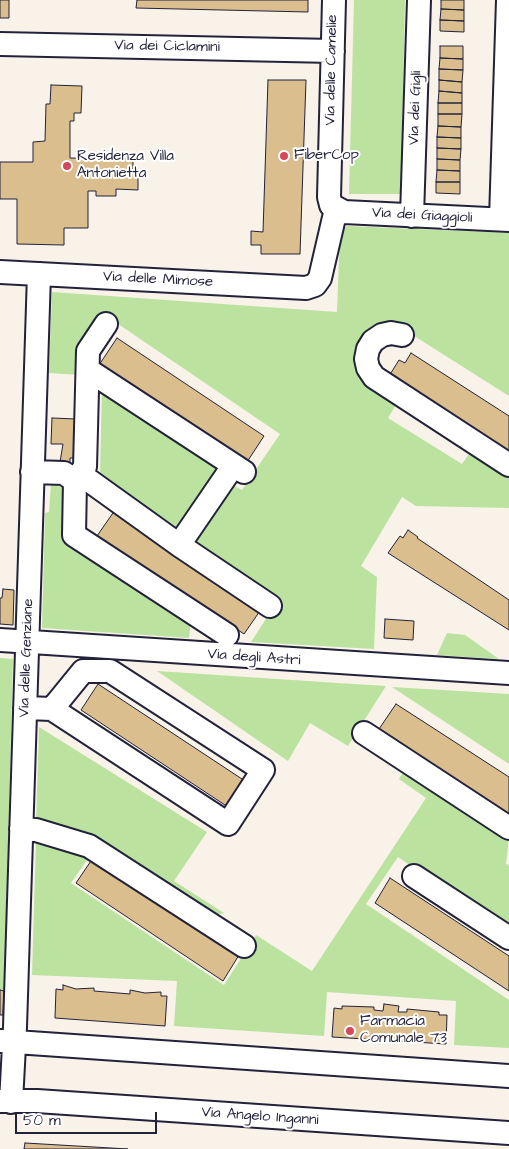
<!DOCTYPE html>
<style>
body{margin:0}
#map{position:relative;width:509px;height:1149px;overflow:hidden;background:#f8f2e8;font-family:"Architects Daughter",sans-serif}
canvas{display:block}
.scale{position:absolute;left:15px;top:1112px;width:142px;height:22px;box-sizing:border-box;border:2px solid #22223b;border-top:0;padding-left:6px;font-size:15px;line-height:18px;white-space:nowrap;color:#22223b;-webkit-text-stroke:4px #fff;paint-order:stroke}
</style>
<div id="map">
<canvas width="509" height="1149"></canvas>
<div class="scale">50 m</div>
</div>
<script>
const g = document.querySelector('canvas').getContext('2d');
g.lineJoin = 'round';
function paint(path, color) {
  g.fillStyle = color;
  g.fill(path, 'evenodd');
}
function poly(rows) {
  const path = new Path2D();
  for (const r of rows) {
    path.moveTo(r[0], r[1]);
    for (let i = 2; i < r.length; i += 2) path.lineTo(r[i], r[i + 1]);
  }
  return path;
}
function trace(path, color, width, dash) {
  g.strokeStyle = color;
  g.lineWidth = width;
  g.lineCap = dash ? 'butt' : 'round';
  g.setLineDash(dash || []);
  g.stroke(path);
}
function drawText(font, color, halo, rows, align = 'center') {
  g.font = font + ' "Architects Daughter",sans-serif';
  g.lineWidth = 4;
  g.setLineDash([]);
  g.textBaseline = 'middle';
  g.strokeStyle = halo;
  g.fillStyle = color;
  for (const [text, x, y, turn = 0] of rows) {
    g.save();
    g.translate(x, y);
    g.rotate((+turn || 0) * Math.PI / 180);
    g.textAlign = isNaN(turn) ? turn : align;
    if (halo) g.strokeText(text, 0, 0);
    g.fillText(text, 0, 0);
    g.restore();
  }
}
paint(poly([
 [354,0,405,0,401,194,349,194],
 [348,226,509,233,509,396,400,327,355,359,360,379,397,403,388,418,462,464,471,451,509,476,509,508,416,506,402,497,361,566,377,577,374,649,251,642,280,597,253,580,247,585,191,547,233,485,242,490,280,434,102,313,82,344,81,375,49,373,52,292,337,312,340,233,343,228],
 [102,387,221,465,180,529,100,476],
 [51,484,71,490,70,540,191,619,189,638,42,628,45,513,49,512],
 [447,633,465,635,499,659,437,655],
 [0,658,13,659,4,991,0,990],
 [157,671,337,683,386,686,348,746,310,723,288,761],
 [392,687,509,694,509,764],
 [39,727,207,832,174,881,224,913,208,917,36,824],
 [405,769,509,837,506,864,509,865,509,932,398,857,366,904,509,1000,509,1048,454,1045,456,1001,327,992,324,1036,174,1026,177,981,32,975,36,841,92,853,71,883,224,985,256,935,312,971,426,798,399,779]
]), '#bbe39f');
const building = poly([
 [0,0,9,0,9,18,0,18,0,0],
 [137,0,308,0,308,12,136,8,137,0],
 [441,0,464,0,464,10,441,9,441,0],
 [441,9,464,10,464,21,440,20,441,9],
 [440,20,464,21,464,32,440,31,440,20],
 [440,46,463,46,463,59,440,58,440,46],
 [440,58,463,59,463,70,439,69,440,58],
 [439,69,463,70,462,82,439,80,439,69],
 [268,80,306,80,300,254,261,254,261,245,251,245,251,231,263,232,268,80],
 [439,80,462,82,462,93,439,91,439,80],
 [51,85,82,86,81,113,74,113,74,121,70,121,70,158,133,159,133,171,138,171,138,190,116,189,116,196,96,196,96,191,88,191,88,228,64,228,64,245,17,244,17,199,0,199,0,162,33,162,33,142,45,141,46,104,50,104,51,85],
 [439,91,462,93,462,103,438,103,439,91],
 [438,103,462,103,462,114,438,114,438,103],
 [438,114,462,114,461,127,438,126,438,114],
 [438,126,461,127,461,138,437,137,438,126],
 [437,137,461,138,461,149,437,148,437,137],
 [437,148,461,149,460,160,437,159,437,148],
 [437,159,460,160,460,171,437,170,437,159],
 [437,170,460,171,460,182,436,182,437,170],
 [436,182,460,182,460,194,436,193,436,182],
 [117,338,264,436,247,462,99,365,117,338],
 [411,353,509,416,509,454,389,376,399,360,405,363,411,353],
 [52,418,76,419,74,444,80,444,80,458,70,458,70,468,59,468,63,444,51,444,52,418],
 [115,510,262,608,244,634,97,536,115,510],
 [408,530,418,537,417,538,509,600,509,630,388,553,400,536,403,538,408,530],
 [3,589,14,590,13,625,0,624,0,598,2,598,3,589],
 [385,619,414,621,413,640,384,638,385,619],
 [98,684,245,781,228,807,81,710,98,684],
 [396,704,509,777,509,814,379,729,396,704],
 [93,858,239,955,223,981,76,883,93,858],
 [390,878,509,956,509,991,375,903,390,878],
 [63,985,76,989,94,988,94,991,130,994,130,990,145,993,161,992,161,996,167,996,165,1026,55,1018,56,989,63,990,63,985],
 [0,990,4,991,3,1015,0,1015,0,990],
 [384,1004,399,1006,398,1012,407,1012,407,1009,439,1012,439,1015,447,1015,446,1044,332,1037,334,1008,342,1009,342,1006,374,1007,374,1010,383,1011,384,1004],
 [25,1143,128,1149,24,1149,25,1143]
]);
paint(building, '#dabe8e');
trace(building, '#22223b', 1);
const minor = poly([
 [334,0,329,197,331,205,344,212,509,220],
 [0,44,333,51],
 [412,216,419,0],
 [501,219,508,0],
 [0,272,306,288,315,285,320,278,336,209],
 [402,335,391,333,382,335,373,341,368,349,366,359,368,368,374,377,509,465],
 [88,370,244,472],
 [32,472,64,473,75,481,85,467,88,351,106,324],
 [80,474,179,545,233,466],
 [75,481,74,535,227,635],
 [179,545,270,606],
 [0,640,509,673],
 [25,708,52,709,228,824,263,770,110,671,83,671,52,709],
 [364,733,509,828],
 [21,829,36,830,89,846,244,946],
 [414,876,509,938],
 [1,1041,509,1076],
 [0,1101,37,1101,509,1133],
 [11,1102,15,1027,39,274]
]);
trace(minor, '#22223b', 26);
trace(minor, '#fff', 22);
for (const [x, y, r, color] of [
 [284,156,5,"#d1495b"],
 [67,166,5,"#d1495b"],
 [350,1031,5,"#d1495b"]
]) {
  const dot = new Path2D();
  dot.arc(x, y, r, 0, 2 * Math.PI);
  g.fillStyle = color;
  g.fill(dot);
  trace(dot, '#fff', 2);
}
drawText('15px', '#22223b', '#fff', [
 ["Via dei Ciclamini",167,47,1],
 ["Via delle Camelie",332,70,-89],
 ["Via dei Gigli",416,108,-88],
 ["Via dei Giaggioli",422,216,3],
 ["Via delle Mimose",158,280,3],
 ["Via delle Genziane",27,658,-88],
 ["Via degli Astri",254,658,4],
 ["Via Angelo Inganni",260,1117,4]
]);
drawText('15px', '#22223b', '#fff', [
 ["FiberCop",294,156],
 ["Residenza Villa",77,157],
 ["Antonietta",77,174],
 ["Farmacia",360,1022],
 ["Comunale 73",360,1039]
], 'left');
</script>
